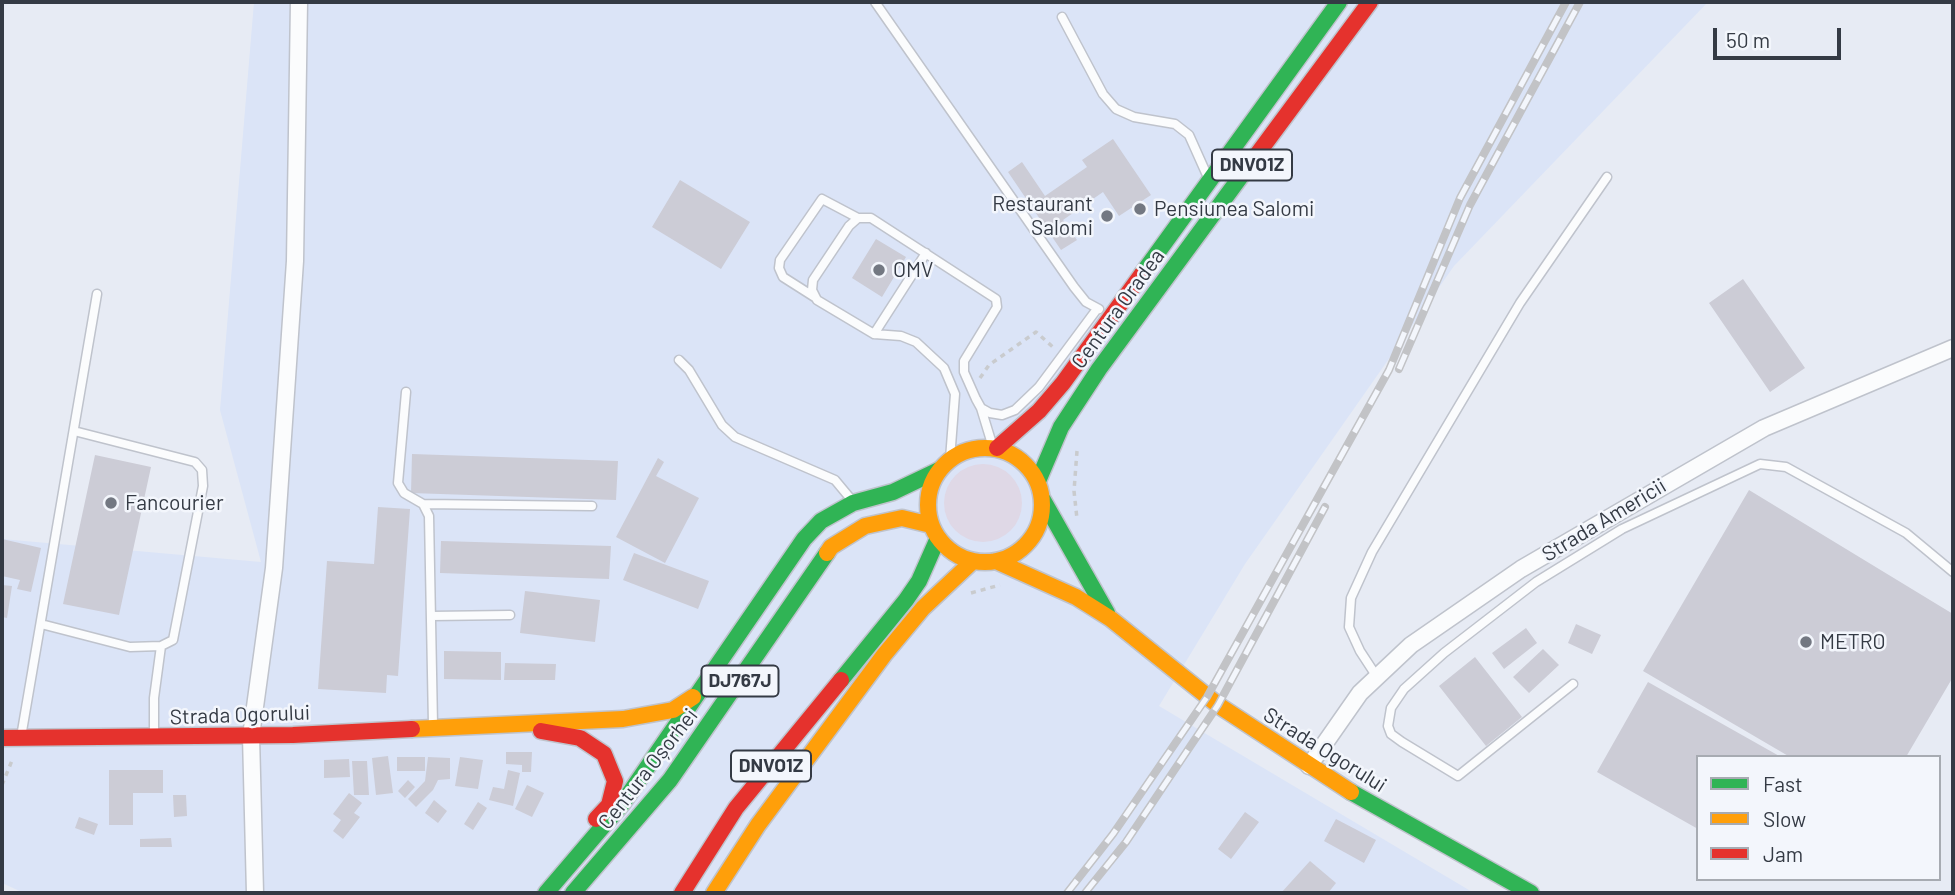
<!DOCTYPE html>
<meta charset="utf-8">
<style>
body{margin:0}
#map{position:relative;width:1955px;height:895px;overflow:hidden;background:#e7ebf4;font-family:Barlow,sans-serif}
canvas{display:block}
.frame{position:absolute;inset:0;border:4px solid #343a44;pointer-events:none}
.legend{position:absolute;left:1696px;top:755px;width:245px;height:126px;box-sizing:border-box;background:#f3f6fc;border:2px solid #a7abb2;margin:0;padding:9px 12px;list-style:none;font-size:21px;color:#343a44}
.legend li{display:flex;align-items:center;gap:14px;height:35px}
.legend b{width:35px;border:2px solid #a7abb2}
.scale{position:absolute;left:1713px;top:28px;width:128px;height:32px;box-sizing:border-box;border:4px solid #343a44;border-top:0;padding-left:9px;font-size:21px;line-height:24px;white-space:nowrap;color:#343a44;-webkit-text-stroke:5px #f3f6fc;paint-order:stroke}
</style>
<div id="map">
<canvas width="1955" height="895"></canvas>
<div class="frame"></div>
<ul class="legend">
<li><b style="height:9px;background:#30b455"></b>Fast</li>
<li><b style="height:9px;background:#ff9f0a"></b>Slow</li>
<li><b style="height:9px;background:#e5322d"></b>Jam</li>
</ul>
<div class="scale">50 m</div>
</div>
<script>
const g = document.querySelector('canvas').getContext('2d');
g.lineJoin = 'round';
function paint(path, color) {
  g.fillStyle = color;
  g.fill(path, 'evenodd');
}
function poly(rows) {
  const path = new Path2D();
  for (const r of rows) {
    if (r.length === 3) {
      path.moveTo(r[0] + r[2], r[1]);
      path.arc(r[0], r[1], r[2], 0, 2 * Math.PI);
      continue;
    }
    path.moveTo(r[0], r[1]);
    for (let i = 2; i < r.length; i += 2) path.lineTo(r[i], r[i + 1]);
  }
  return path;
}
function trace(path, color, width, dash) {
  g.strokeStyle = color;
  g.lineWidth = width;
  g.lineCap = dash ? 'butt' : 'round';
  g.setLineDash(dash || []);
  g.stroke(path);
}
function drawText(font, color, halo, rows, align = 'center') {
  g.font = font + ' Barlow,sans-serif';
  g.lineWidth = 5;
  g.setLineDash([]);
  g.textBaseline = 'middle';
  g.strokeStyle = halo;
  g.fillStyle = color;
  for (const [text, x, y, turn = 0] of rows) {
    g.save();
    g.translate(x, y);
    g.rotate((+turn || 0) * Math.PI / 180);
    g.textAlign = isNaN(turn) ? turn : align;
    if (halo) g.strokeText(text, 0, 0);
    g.fillText(text, 0, 0);
    g.restore();
  }
}
paint(poly([
 [254,2,1708,2,1454,266,1245,564,1159,706,1474,893,24,893,2,883,2,539,261,562,220,410]
]), '#dbe4f7');
paint(poly([
 [983,503,39]
]), '#dfd8e6');
paint(poly([
 [1113,139,1151,195,1119,216,1103,192,1063,220,1077,240,1061,250,1008,172,1022,162,1045,196,1087,167,1082,160],
 [680,180,750,222,721,269,652,227],
 [876,239,906,257,882,297,852,278],
 [1743,279,1805,368,1770,392,1709,303],
 [412,454,618,461,616,500,411,493],
 [95,455,151,467,119,615,63,604],
 [658,458,664,462,656,476,699,498,665,563,616,537],
 [1749,490,1953,614,1953,677,1906,757,1790,757,1643,671],
 [378,507,410,509,398,676,387,675,386,693,318,689,327,561,374,564],
 [2,539,41,548,31,592,17,589,20,580,2,576],
 [441,541,611,546,609,579,440,573],
 [634,553,709,581,698,609,623,580],
 [2,585,12,586,7,618,2,617],
 [525,591,600,600,595,642,520,633],
 [1576,624,1601,635,1592,654,1568,643],
 [1526,628,1537,643,1504,669,1492,653],
 [1543,649,1559,665,1529,693,1513,677],
 [444,651,501,652,501,680,444,679],
 [1475,657,1522,717,1486,746,1439,686],
 [505,663,556,664,555,680,504,680],
 [1648,682,1781,757,1698,757,1698,829,1597,772],
 [506,752,532,752,531,772,522,772,522,765,506,764],
 [388,756,393,793,376,795,372,758],
 [397,757,425,757,425,771,397,771],
 [428,757,450,758,450,779,438,780,433,790,416,807,408,799,425,781],
 [460,757,483,760,478,789,455,786],
 [349,759,350,777,324,778,324,760],
 [352,761,367,761,369,795,354,795],
 [109,770,163,770,163,793,133,793,133,825,109,825],
 [508,770,520,773,513,806,489,800,493,787,504,789],
 [408,780,415,787,405,798,398,791],
 [527,785,544,793,532,817,515,809],
 [349,793,362,803,354,813,360,817,343,839,333,831,341,820,333,814],
 [173,795,186,795,187,816,174,817],
 [434,800,447,811,438,823,425,813],
 [478,802,487,808,473,830,464,824],
 [1245,812,1259,822,1231,859,1218,849],
 [79,817,98,824,94,835,75,828],
 [1336,819,1376,840,1364,863,1324,841],
 [171,838,172,847,140,847,140,839],
 [1310,861,1336,883,1328,893,1281,893]
]), '#ccccd6');
const lane = poly([
 [875,2,1074,287,1086,302,1099,309],
 [1062,17,1103,94,1116,109,1134,117,1175,124,1189,135,1206,173],
 [816,298,783,277,779,268,780,260,822,199,858,218],
 [874,334,926,253],
 [679,360,689,370,722,425,735,437,835,480,850,498],
 [406,392,398,483,404,493,423,504,429,516,433,725],
 [981,408,992,444],
 [950,459,955,394,944,368,916,342,901,336,874,334,817,300,812,290,813,280,849,226,858,218,871,218,996,299,997,307,964,361,964,372,976,399,981,408,990,413,1002,415,1015,410,1039,387,1097,309],
 [423,504,592,506],
 [431,616,510,615],
 [41,624,130,647,161,646,173,640,203,486,202,470,195,462,74,431],
 [1377,677,1360,651,1349,627,1351,598,1372,552,1520,303,1607,177],
 [1573,684,1458,776,1402,742,1391,734,1388,726,1391,708,1404,689,1444,653,1536,582,1622,529,1760,464,1786,467,1906,533,1953,572],
 [21,737,97,294],
 [154,737,154,698,161,646]
]);
const street = poly([
 [1309,766,1360,693,1411,645,1521,569,1764,428,1953,348],
 [255,893,251,736,274,568,295,261,299,2]
]);
const fast = poly([
 [1142,274,1339,2],
 [1038,481,1061,427,1099,369,1250,164],
 [1043,500,1107,613],
 [841,680,906,600,919,581,938,538],
 [1351,792,1531,893],
 [546,893,622,804,804,539,821,521,853,503,893,492,939,470],
 [573,893,670,780,827,553]
]);
const slow = poly([
 [985,505,57],
 [827,553,831,547,865,526,902,518,931,525],
 [996,561,1076,597,1111,619,1218,705,1351,792],
 [412,729,623,719,673,710,693,697],
 [714,893,758,825,884,655,923,608,973,561]
]);
const jam = poly([
 [1250,164,1370,2],
 [997,448,1039,411,1063,383,1142,274],
 [541,731,580,738,604,754,615,781,609,805,596,819],
 [2,738,293,735,412,729],
 [682,893,736,808,841,680]
]);
trace(lane, '#bfc3cc', 11);
trace(street, '#bfc3cc', 19);
trace(fast, '#bfc3cc', 19);
trace(slow, '#bfc3cc', 19);
trace(jam, '#bfc3cc', 19);
trace(poly([
 [980,378,989,365,1036,332,1054,348],
 [1077,451,1074,491,1077,519],
 [971,593,1000,585],
 [2,785,13,758]
]), '#c9cbce', 3.5, [5, 5]);
trace(lane, '#fbfcfd', 8);
trace(street, '#fbfcfd', 16);
trace(fast, '#30b455', 16);
trace(slow, '#ff9f0a', 16);
trace(jam, '#e5322d', 16);
const rail = poly([
 [1399,369,1470,205,1580,2],
 [1067,893,1113,834,1207,697,1389,370,1460,198,1566,2],
 [1085,893,1126,842,1218,705,1325,507]
]);
trace(rail, '#c2c3c6', 8);
trace(rail, '#f3f6fc', 5, [16]);
for (const [x, y, r, color] of [
 [1140,209,7,"#737882"],
 [1107,216,7,"#737882"],
 [879,270,7,"#737882"],
 [111,503,7,"#737882"],
 [1806,642,7,"#737882"]
]) {
  const dot = new Path2D();
  dot.arc(x, y, r, 0, 2 * Math.PI);
  g.fillStyle = color;
  g.fill(dot);
  trace(dot, '#f3f6fc', 2.5);
}
for (const [x, y, w] of [
 [1252,165,80],
 [740,681,77],
 [771,766,80]
]) {
  const box = new Path2D();
  box.roundRect(x - w / 2, y - 15.5, w, 31, 5);
  g.fillStyle = '#f3f6fc';
  g.fill(box);
  trace(box, '#343a44', 2);
}
drawText('bold 19px', '#343a44', null, [
 ["DNVO1Z",1252,165],
 ["DJ767J",740,681],
 ["DNVO1Z",771,766]
]);
drawText('21px', '#343a44', '#f3f6fc', [
 ["Restaurant",1093,204,"right"],
 ["Salomi",1093,228,"right"],
 ["Pensiunea Salomi",1154,209],
 ["OMV",893,270],
 ["Fancourier",125,503],
 ["METRO",1820,642]
], 'left');
drawText('21px', '#343a44', '#f3f6fc', [
 ["Centura Oradea",1118,309,-54],
 ["Strada Americii",1604,520,-31],
 ["Strada Ogorului",240,715,-2],
 ["Strada Ogorului",1325,750,32],
 ["Centura Oșorhei",648,769,-52]
]);
</script>
